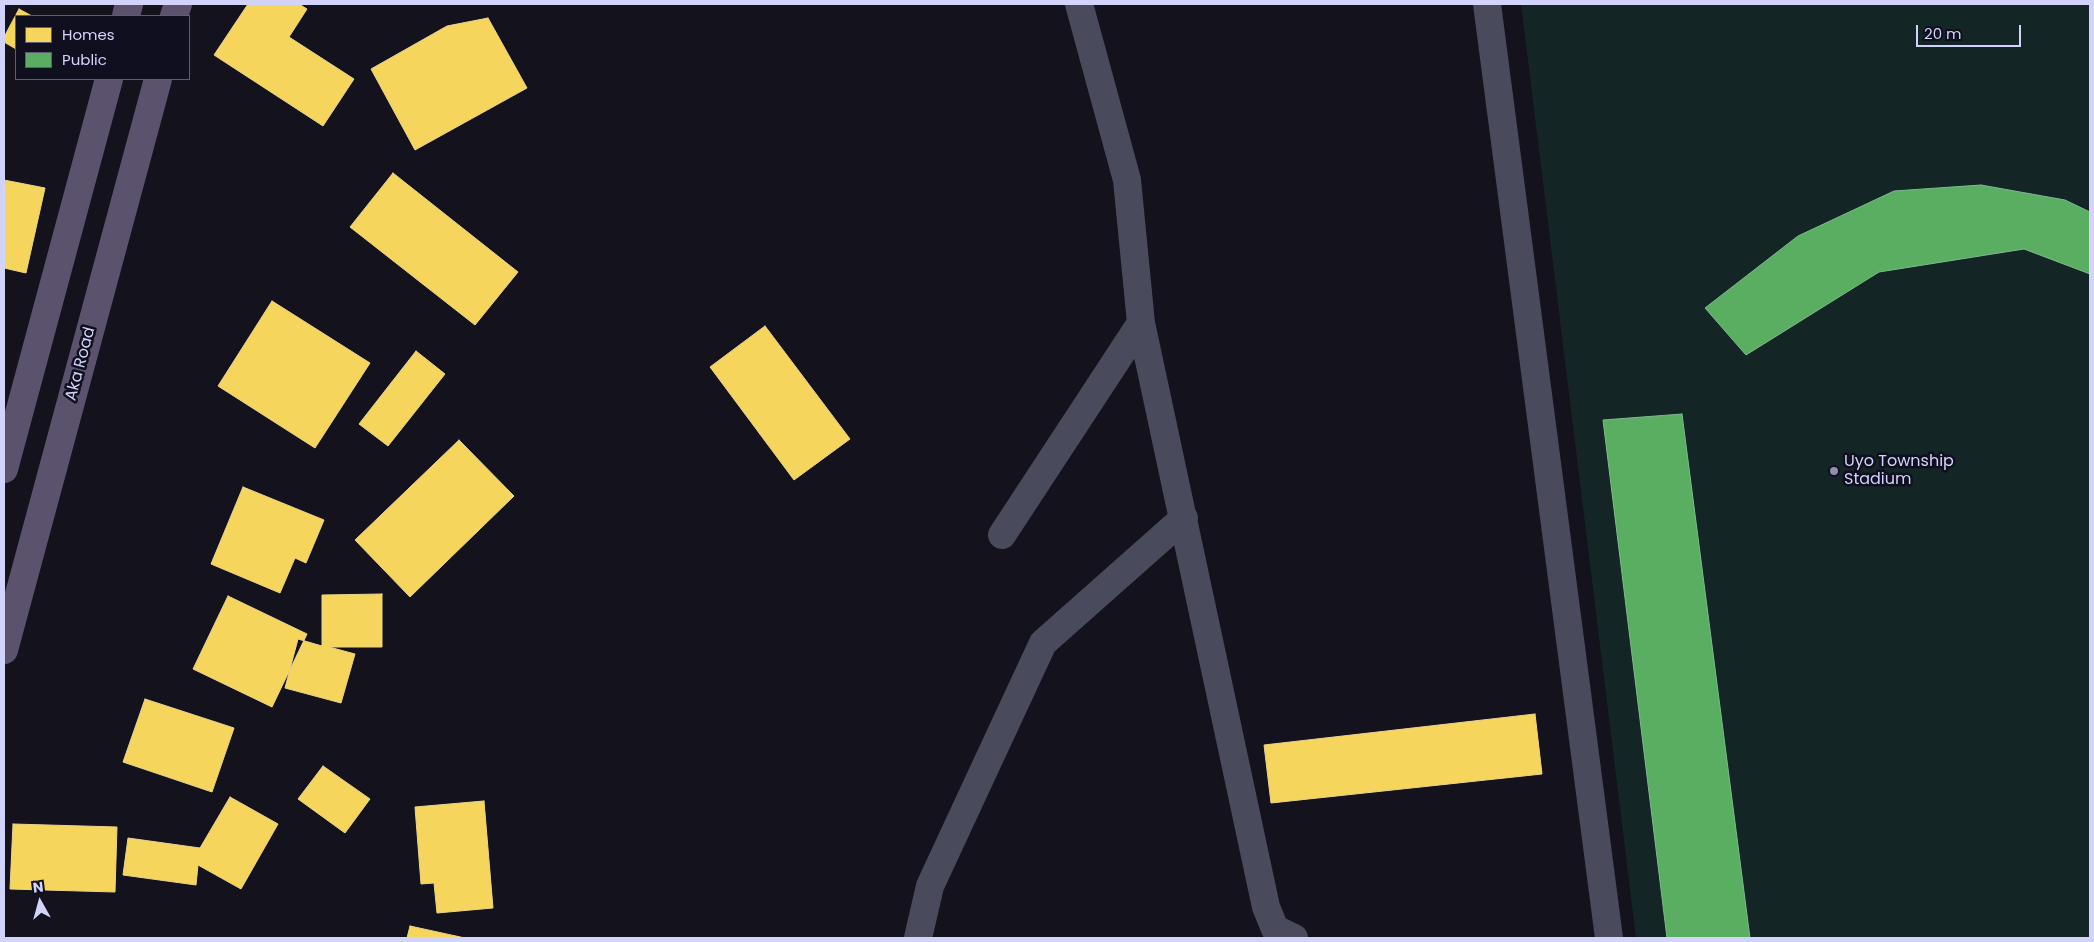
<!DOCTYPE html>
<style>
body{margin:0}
#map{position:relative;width:2094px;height:942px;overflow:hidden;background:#14121c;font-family:Poppins,sans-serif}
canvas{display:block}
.frame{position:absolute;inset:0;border:5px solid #d2d3fa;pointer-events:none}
.legend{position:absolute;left:15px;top:15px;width:175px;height:65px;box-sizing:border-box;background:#100f1f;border:1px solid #5e5d77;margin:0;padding:6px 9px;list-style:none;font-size:15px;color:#d2d3fa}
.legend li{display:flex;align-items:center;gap:10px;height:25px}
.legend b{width:25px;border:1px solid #5e5d77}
.north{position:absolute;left:15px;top:877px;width:50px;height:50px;-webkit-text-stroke:4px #100f1f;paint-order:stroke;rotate:353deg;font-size:14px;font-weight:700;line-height:20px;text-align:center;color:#d2d3fa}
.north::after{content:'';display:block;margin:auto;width:18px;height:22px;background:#d2d3fa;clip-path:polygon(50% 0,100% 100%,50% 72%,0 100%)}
.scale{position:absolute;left:1916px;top:25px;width:105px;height:22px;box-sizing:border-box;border:2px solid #d2d3fa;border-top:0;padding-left:6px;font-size:15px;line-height:18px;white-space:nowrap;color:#d2d3fa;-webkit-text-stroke:4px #100f1f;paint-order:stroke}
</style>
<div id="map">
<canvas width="2094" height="942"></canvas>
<div class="frame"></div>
<ul class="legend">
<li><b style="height:14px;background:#f6d55c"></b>Homes</li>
<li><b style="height:14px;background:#5aae61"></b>Public</li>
</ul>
<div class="north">N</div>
<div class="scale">20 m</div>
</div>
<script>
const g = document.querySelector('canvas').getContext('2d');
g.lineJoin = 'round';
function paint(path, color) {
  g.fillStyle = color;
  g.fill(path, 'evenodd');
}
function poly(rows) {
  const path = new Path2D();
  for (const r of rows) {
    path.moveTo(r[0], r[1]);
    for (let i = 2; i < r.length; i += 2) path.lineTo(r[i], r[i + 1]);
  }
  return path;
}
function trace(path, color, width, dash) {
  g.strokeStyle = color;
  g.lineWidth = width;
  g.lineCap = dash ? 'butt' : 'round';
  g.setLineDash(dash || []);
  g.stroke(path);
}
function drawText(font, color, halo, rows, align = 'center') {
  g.font = font + ' Poppins,sans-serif';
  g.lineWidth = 5;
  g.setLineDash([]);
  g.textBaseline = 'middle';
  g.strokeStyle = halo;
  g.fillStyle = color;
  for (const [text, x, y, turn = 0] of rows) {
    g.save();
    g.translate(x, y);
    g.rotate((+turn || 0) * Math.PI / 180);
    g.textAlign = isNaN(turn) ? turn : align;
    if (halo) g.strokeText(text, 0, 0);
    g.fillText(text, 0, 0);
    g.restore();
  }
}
paint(poly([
 [1521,4,2090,4,2090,938,1636,938]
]), '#132524');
const homes = poly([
 [248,4,299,4,307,9,289,37,354,79,323,126,214,55,248,4],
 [19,9,32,16,16,16,16,49,4,42,4,37,19,9],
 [488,18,527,88,415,150,371,69,447,26,488,18],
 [393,173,518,272,475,325,350,227,393,173],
 [4,180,45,188,26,273,4,268,4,180],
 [272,301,370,363,315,448,218,386,272,301],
 [765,326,850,439,794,480,710,367,765,326],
 [416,351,445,374,388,446,359,424,416,351],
 [459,440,514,496,410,597,355,540,459,440],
 [243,487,324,520,306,563,295,558,280,593,211,564,243,487],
 [382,594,382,647,329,647,355,654,341,703,285,688,298,639,322,646,322,595,382,594],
 [228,596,307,634,272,707,193,669,228,596],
 [145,699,234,728,212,792,123,762,145,699],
 [1535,714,1542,774,1271,803,1264,745,1535,714],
 [323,766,370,799,345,833,298,799,323,766],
 [230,797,278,824,241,889,198,865,196,885,123,875,128,838,200,848,230,797],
 [484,801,493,908,437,913,434,883,421,884,415,807,484,801],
 [13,824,117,827,115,892,10,889,13,824],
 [410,926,465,938,407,938,410,926]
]);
paint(homes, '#f6d55c');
trace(homes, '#ebd48b', 1);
const public = poly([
 [1981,185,2065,200,2090,212,2090,274,2024,249,1879,272,1746,355,1705,308,1798,236,1894,191,1981,185],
 [1682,414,1750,938,1667,938,1603,420,1682,414]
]);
paint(public, '#5aae61');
trace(public, '#7eb98f', 1);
trace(poly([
 [1079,4,1127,180,1141,323,1266,907,1275,929,1294,938],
 [1487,4,1609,938],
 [1002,535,1141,323],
 [918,938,930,886,1043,643,1184,518]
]), '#494a5b', 28);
trace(poly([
 [126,16,129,4],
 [174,16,178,4],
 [4,469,109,79],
 [4,650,158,79]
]), '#5b536d', 28);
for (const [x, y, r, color] of [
 [1834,471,5,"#908fac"]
]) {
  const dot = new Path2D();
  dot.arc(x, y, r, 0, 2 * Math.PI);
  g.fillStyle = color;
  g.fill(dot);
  trace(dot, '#100f1f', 2);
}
drawText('16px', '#d2d3fa', '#100f1f', [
 ["Aka Road",81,364,-75]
]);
drawText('16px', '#d2d3fa', '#100f1f', [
 ["Uyo Township",1844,462],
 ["Stadium",1844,480]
], 'left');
</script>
